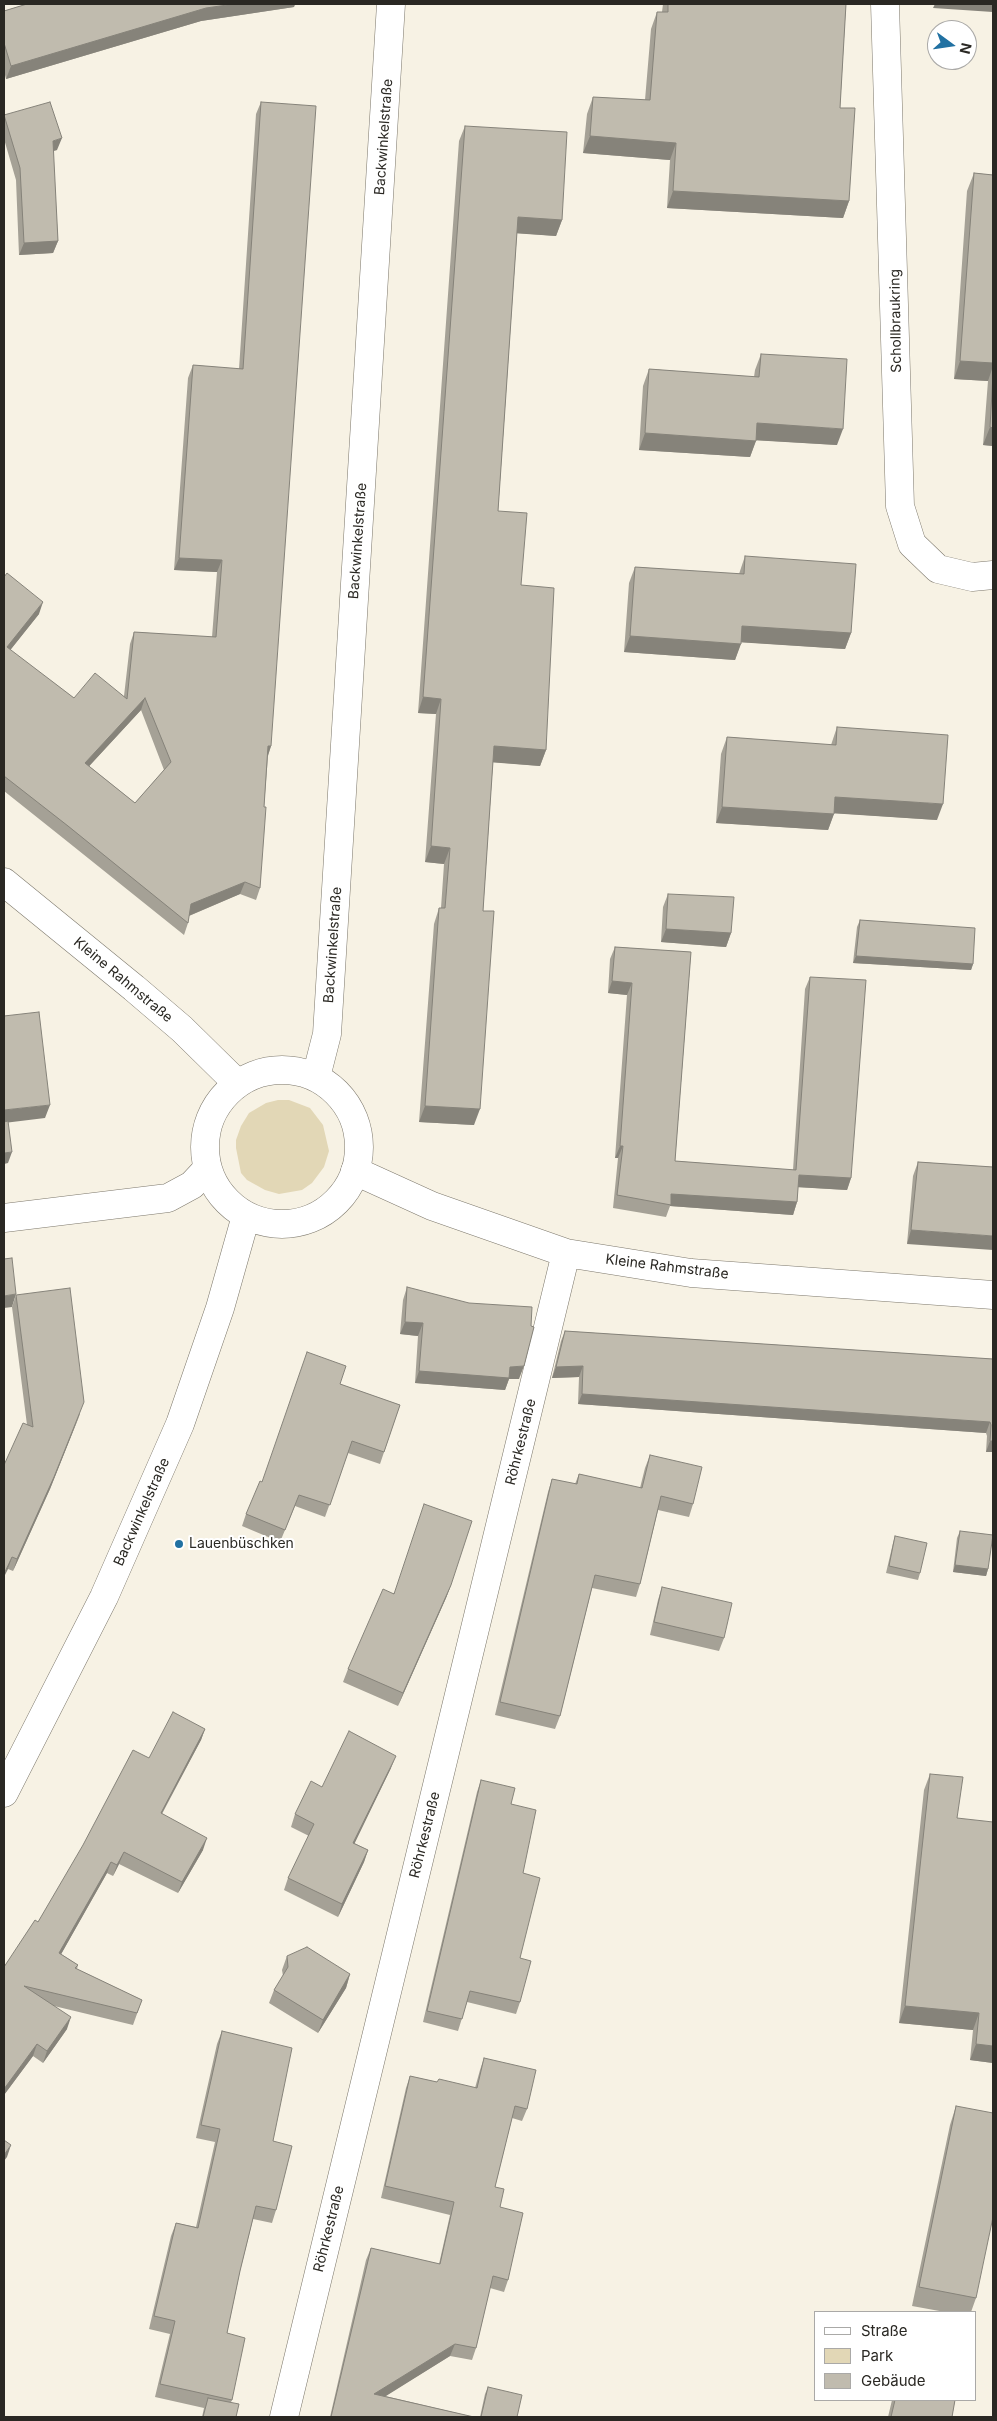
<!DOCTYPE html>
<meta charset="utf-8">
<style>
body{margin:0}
#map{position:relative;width:997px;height:2421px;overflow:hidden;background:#f7f2e4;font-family:Inter,sans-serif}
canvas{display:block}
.frame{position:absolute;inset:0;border:5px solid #2a2823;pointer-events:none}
.legend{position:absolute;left:814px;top:2311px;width:162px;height:90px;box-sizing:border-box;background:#fff;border:1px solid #aaa9a7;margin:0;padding:6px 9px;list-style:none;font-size:15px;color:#2a2823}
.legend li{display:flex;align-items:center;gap:10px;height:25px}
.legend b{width:25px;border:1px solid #aaa9a7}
.north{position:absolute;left:927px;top:20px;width:50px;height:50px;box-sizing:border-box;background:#fff;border:1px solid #aaa9a7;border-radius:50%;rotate:104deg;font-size:14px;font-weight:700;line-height:20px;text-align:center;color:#2a2823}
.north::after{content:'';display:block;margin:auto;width:18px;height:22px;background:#2171a2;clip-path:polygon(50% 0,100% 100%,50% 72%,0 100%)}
</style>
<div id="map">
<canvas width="997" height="2421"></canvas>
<div class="frame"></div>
<ul class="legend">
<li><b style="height:6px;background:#fff"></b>Straße</li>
<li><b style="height:14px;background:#e2d7b6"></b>Park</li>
<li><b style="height:14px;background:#c0bbae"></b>Gebäude</li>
</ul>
<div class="north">N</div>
</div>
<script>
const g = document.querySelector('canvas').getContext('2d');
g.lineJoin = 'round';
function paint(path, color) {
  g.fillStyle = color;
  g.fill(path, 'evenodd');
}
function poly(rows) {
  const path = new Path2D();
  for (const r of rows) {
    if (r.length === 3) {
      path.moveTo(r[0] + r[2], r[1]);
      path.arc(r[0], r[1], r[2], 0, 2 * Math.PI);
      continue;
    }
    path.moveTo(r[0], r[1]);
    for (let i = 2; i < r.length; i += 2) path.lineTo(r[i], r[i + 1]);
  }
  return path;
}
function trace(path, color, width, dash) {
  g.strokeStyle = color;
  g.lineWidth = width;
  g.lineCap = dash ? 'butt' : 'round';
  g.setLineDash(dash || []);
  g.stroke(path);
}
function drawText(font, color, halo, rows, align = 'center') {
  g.font = font + ' Inter,sans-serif';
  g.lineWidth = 4;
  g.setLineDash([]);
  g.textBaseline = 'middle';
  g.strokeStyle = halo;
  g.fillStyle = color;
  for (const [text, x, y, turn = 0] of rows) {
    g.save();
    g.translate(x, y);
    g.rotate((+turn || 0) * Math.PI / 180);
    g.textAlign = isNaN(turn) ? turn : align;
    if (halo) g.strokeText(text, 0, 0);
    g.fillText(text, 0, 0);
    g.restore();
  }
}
paint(poly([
 [278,1100,289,1100,310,1108,323,1125,329,1151,324,1167,312,1183,302,1190,279,1194,265,1190,247,1180,241,1173,236,1148,236,1140,241,1126,249,1113,266,1103]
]), '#e2d7b6');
const street = poly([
 [885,4,900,506,912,544,938,569,972,577,993,575],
 [4,882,134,988,182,1029,237,1083],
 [355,1171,432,1206,566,1253,691,1273,993,1295],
 [4,1218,168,1198,192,1185,207,1169],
 [284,2417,566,1253]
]);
const secondary = poly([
 [282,1147,77],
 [316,1077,327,1034,391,4],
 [4,1793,104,1597,180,1424,220,1308,246,1216]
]);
trace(street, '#7d786c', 29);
trace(secondary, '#7d786c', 29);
trace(street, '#fff', 28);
trace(secondary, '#fff', 28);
paint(poly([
 [27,4,295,4,294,7,201,21,6,79,4,71,4,11],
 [663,4,846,4,840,108,849,201,843,218,667,208,670,160,583,153,587,114,593,97,645,100,651,29,657,12,662,12],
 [261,102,271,746,268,756,264,807,260,888,256,900,240,894,189,916,188,923,184,935,63,838,4,791,4,577,39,614,10,650,74,698,124,696,130,644,134,632,212,637,217,572,174,570,188,378,193,365,239,369,256,114],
 [141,710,164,770,135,803,89,766],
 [4,115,57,150,53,151,58,241,53,253,19,255,16,180,4,139],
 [465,126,562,220,556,236,517,233,498,511,521,585,546,750,540,766,493,762,483,911,474,1125,419,1122,434,924,439,908,441,908,444,864,425,862,436,714,418,713,459,141],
 [974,173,993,175,993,446,983,445,988,381,954,379,967,191],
 [761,354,837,445,756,440,750,457,639,450,643,386,649,369,754,377,755,370],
 [745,556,851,633,845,649,741,642,735,660,624,652,629,583,635,567,739,574],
 [837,727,937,820,834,813,828,830,716,823,721,754,727,737,831,745],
 [668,894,731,933,726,947,661,942,663,907],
 [860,920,973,964,971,970,853,963,857,927],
 [615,947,691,952,675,1161,793,1170,805,989,810,977,851,1178,847,1190,798,1187,797,1202,793,1215,670,1206,666,1217,613,1208,618,1158,615,1158,627,995,608,993,610,959],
 [918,1162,993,1167,907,1244,913,1176],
 [407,1287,519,1379,509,1379,505,1390,415,1383,418,1336,400,1334,403,1300],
 [16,1295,80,1414,50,1489,13,1571,8,1569,27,1425,12,1307],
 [565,1331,993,1359,993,1452,986,1452,987,1436,986,1433,578,1404,579,1377,552,1378,561,1341],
 [340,1384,400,1405,380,1464,348,1453,325,1517,295,1506,280,1542,242,1526,246,1514,262,1482],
 [650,1455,693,1504,689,1517,658,1510,640,1584,636,1597,592,1588,560,1716,555,1729,495,1715,548,1492,552,1479,575,1484,579,1474,640,1488,645,1468],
 [960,1531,988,1569,986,1576,953,1572,957,1538],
 [895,1536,920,1573,918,1580,886,1573,893,1543],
 [451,1585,446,1598,398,1706,343,1682,348,1669,393,1593],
 [662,1587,724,1638,719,1651,650,1635,658,1600],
 [205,1729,201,1740,162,1814,203,1850,178,1893,119,1864,113,1876,107,1873,61,1954,78,1965,77,1969,142,2000,133,2025,54,2006,67,2029,43,2063,33,2056,4,2095,4,1967,38,1922,149,1758],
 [391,1768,354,1843,368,1850,364,1862,338,1917,284,1890,288,1878,309,1836,291,1827,295,1814,322,1787],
 [930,1774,957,1818,993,2063,970,2060,973,2030,899,2023,924,1790],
 [481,1780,511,1804,523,1873,520,1958,520,2002,516,2014,467,2002,458,2031,423,2022,477,1792],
 [287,1956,350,1974,346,1988,318,2033,269,2003,274,1990,283,1976,282,1970],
 [222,2031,273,2141,276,2210,272,2223,253,2219,240,2271,227,2333,232,2400,231,2402,236,2417,202,2417,204,2408,155,2397,170,2334,149,2329,171,2236,176,2223,196,2227,215,2142,196,2138,217,2044],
 [484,2058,527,2109,522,2121,512,2118,495,2187,500,2207,508,2280,504,2292,490,2288,476,2348,472,2360,450,2356,385,2396,474,2417,330,2417,366,2260,371,2248,439,2264,450,2215,381,2198,406,2088,410,2076,437,2082,475,2088,480,2070],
 [956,2106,976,2298,971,2312,945,2312,912,2306,950,2125],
 [488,2387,517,2417,480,2417,485,2394],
 [892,2400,955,2400,952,2417,888,2417]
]), '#a5a196');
paint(poly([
 [234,4,295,4,294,7,201,21,6,79,11,66,206,8],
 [935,4,993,4,993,12,933,8],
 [590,136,676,143,670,160,583,153],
 [62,138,57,150,49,152,53,141],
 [673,191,849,201,843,218,667,208],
 [518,217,562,220,556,236,512,233],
 [58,241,53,253,19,255,24,243],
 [960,361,993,363,993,366,988,381,954,379],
 [757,423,843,429,837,445,751,440],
 [990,427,993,428,993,446,983,445],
 [645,433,756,441,750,457,639,450],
 [179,558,222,560,217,572,174,570],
 [43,602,39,614,4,658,7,647],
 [742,626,851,633,845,649,736,642],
 [630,636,741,644,735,660,624,652],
 [423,697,441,699,436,714,418,713],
 [145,698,141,710,81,775,85,763],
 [268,746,271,746,267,758],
 [494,746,546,750,540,766,488,762],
 [835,797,943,804,937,820,829,813],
 [722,807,834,814,828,830,716,823],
 [431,846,450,848,444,864,425,862],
 [245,882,240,894,186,917,191,904],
 [666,929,731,933,726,947,661,942],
 [856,956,973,964,971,970,853,963],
 [612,981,632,983,627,995,608,993],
 [50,1105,45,1118,4,1123,4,1110],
 [425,1106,480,1109,474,1125,419,1122],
 [620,1146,623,1146,618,1158,615,1158],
 [12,1152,8,1163,4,1164,4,1153],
 [799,1175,851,1178,847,1190,795,1187],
 [671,1194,797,1202,793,1215,670,1206],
 [911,1230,993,1236,993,1250,907,1244],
 [16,1294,12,1307,4,1308,4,1296],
 [405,1322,423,1323,418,1336,400,1334],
 [524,1366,519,1379,509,1379,505,1390,415,1383,419,1371],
 [583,1366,579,1377,552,1378,556,1367],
 [582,1394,990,1422,986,1433,578,1404],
 [80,1414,50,1489,13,1571,17,1559],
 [990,1441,993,1441,993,1452,986,1452],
 [12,1557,8,1569,4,1577,4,1574],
 [955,1565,988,1569,986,1576,953,1572],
 [451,1585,446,1598,398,1706,403,1693],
 [205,1729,201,1740,156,1824,161,1813],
 [396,1756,391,1768,349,1855,353,1843],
 [207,1838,203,1850,178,1893,182,1882],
 [368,1850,364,1862,338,1917,342,1904],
 [124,1852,119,1864,113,1876,117,1865],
 [111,1862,107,1873,55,1965,59,1953],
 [350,1974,346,1988,318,2033,323,2020],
 [905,2006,979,2013,973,2030,899,2023],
 [71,2017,67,2029,43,2063,47,2051],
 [37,2044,33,2056,4,2095,4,2089],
 [976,2044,993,2046,993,2063,970,2060],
 [11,2145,7,2157,4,2161,4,2155],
 [455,2344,450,2356,370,2406,374,2394]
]), '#86837a');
const building = poly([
 [27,4,234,4,206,8,11,66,4,43,4,11,27,4],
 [668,4,846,4,840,108,855,108,849,201,673,191,676,143,590,136,593,97,650,100,657,12,668,12,668,4],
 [50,102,62,138,53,141,58,241,24,243,20,168,4,115,50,102],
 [261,102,316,106,271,746,268,746,264,807,266,807,260,888,245,882,191,904,188,923,68,826,4,776,4,577,7,573,43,602,7,647,74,698,95,673,127,699,134,632,216,637,222,560,179,558,193,365,243,369,261,102],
 [145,698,171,762,135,803,85,763,145,698],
 [465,126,567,132,562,220,518,217,498,511,527,513,521,585,554,588,546,750,494,746,483,911,494,911,480,1109,425,1106,439,908,445,908,450,848,431,846,441,699,423,697,465,126],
 [974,173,993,175,993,363,960,361,974,173],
 [761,354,847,359,843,429,757,423,756,441,645,433,649,369,759,377,761,354],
 [993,375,993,428,990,427,993,375],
 [745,556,856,564,851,633,742,626,741,644,630,636,635,567,744,574,745,556],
 [837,727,948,735,943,804,835,797,834,814,722,807,727,737,836,745,837,727],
 [668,894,734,897,731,933,666,929,668,894],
 [860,920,975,928,973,964,856,956,860,920],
 [615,947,691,952,675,1161,796,1170,810,977,866,980,851,1178,799,1175,797,1202,671,1194,671,1205,617,1195,623,1146,620,1146,632,983,612,981,615,947],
 [39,1012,50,1105,4,1110,4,1016,39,1012],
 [8,1121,12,1152,4,1153,4,1122,8,1121],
 [918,1162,993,1167,993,1236,911,1230,918,1162],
 [12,1258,16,1294,4,1296,4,1259,12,1258],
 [407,1287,469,1303,532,1307,531,1326,534,1327,524,1366,510,1367,509,1378,419,1371,423,1323,405,1322,407,1287],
 [70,1288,84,1402,54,1477,17,1559,12,1557,4,1574,4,1465,23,1423,33,1427,16,1295,70,1288],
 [565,1331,993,1359,993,1441,990,1441,991,1425,990,1422,582,1394,583,1366,556,1367,565,1331],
 [307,1352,346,1366,340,1384,400,1405,384,1452,352,1441,330,1505,299,1495,285,1530,246,1514,260,1481,262,1482,307,1352],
 [650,1455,702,1467,693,1504,661,1496,640,1584,595,1575,560,1716,500,1702,552,1479,577,1484,579,1474,642,1488,650,1455],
 [424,1504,472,1521,451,1585,403,1693,348,1669,383,1589,394,1594,424,1504],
 [960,1531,993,1535,988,1569,955,1565,960,1531],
 [895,1536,927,1543,920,1573,889,1566,895,1536],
 [662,1587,732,1603,724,1638,654,1622,662,1587],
 [173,1712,205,1729,161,1813,207,1838,182,1882,124,1852,117,1865,111,1862,59,1953,78,1965,75,1968,142,2000,137,2013,24,1986,71,2017,47,2051,37,2044,4,2089,4,1967,35,1920,38,1922,83,1845,133,1750,149,1758,173,1712],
 [349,1731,396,1756,353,1843,368,1850,342,1904,288,1878,314,1824,295,1814,311,1781,322,1787,349,1731],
 [930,1774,963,1777,957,1818,993,1822,993,2046,976,2044,979,2013,905,2006,930,1774],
 [481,1780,515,1788,511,1804,536,1810,523,1873,540,1878,520,1958,531,1961,520,2002,470,1991,462,2019,427,2011,481,1780],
 [307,1947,350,1974,323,2020,274,1990,288,1967,287,1956,307,1947],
 [222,2031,292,2048,273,2141,292,2146,276,2210,256,2206,240,2271,227,2333,245,2338,232,2400,160,2384,175,2321,154,2316,176,2223,198,2228,220,2129,201,2125,222,2031],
 [484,2058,536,2070,527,2109,515,2106,495,2187,504,2189,500,2207,523,2213,508,2280,493,2276,476,2348,455,2344,374,2394,474,2417,331,2417,371,2248,440,2264,454,2202,385,2186,410,2076,437,2082,439,2079,477,2088,484,2058],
 [956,2106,993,2113,993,2217,976,2298,919,2287,956,2106],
 [4,2140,11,2145,4,2155,4,2140],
 [488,2387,522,2395,517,2417,481,2417,488,2387],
 [208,2398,239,2404,236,2417,203,2417,208,2398],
 [895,2400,955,2400,952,2417,891,2417,895,2400]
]);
paint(building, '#c0bbae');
trace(building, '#86837a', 1);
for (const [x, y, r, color] of [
 [179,1544,5,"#2171a2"]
]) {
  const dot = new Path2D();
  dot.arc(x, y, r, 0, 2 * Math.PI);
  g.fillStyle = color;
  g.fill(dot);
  trace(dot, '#fff', 2);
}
drawText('14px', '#2a2823', '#fff', [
 ["Backwinkelstraße",384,137,-86],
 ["Schollbraukring",896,321,-91],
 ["Backwinkelstraße",358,541,-86],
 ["Backwinkelstraße",333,945,-86],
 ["Kleine Rahmstraße",123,980,40],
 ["Kleine Rahmstraße",667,1267,7],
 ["Röhrkestraße",521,1442,-76],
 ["Backwinkelstraße",142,1512,-66],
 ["Röhrkestraße",425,1835,-76],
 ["Röhrkestraße",329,2229,-76]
]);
drawText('14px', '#2a2823', '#fff', [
 ["Lauenbüschken",189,1544]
], 'left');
</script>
